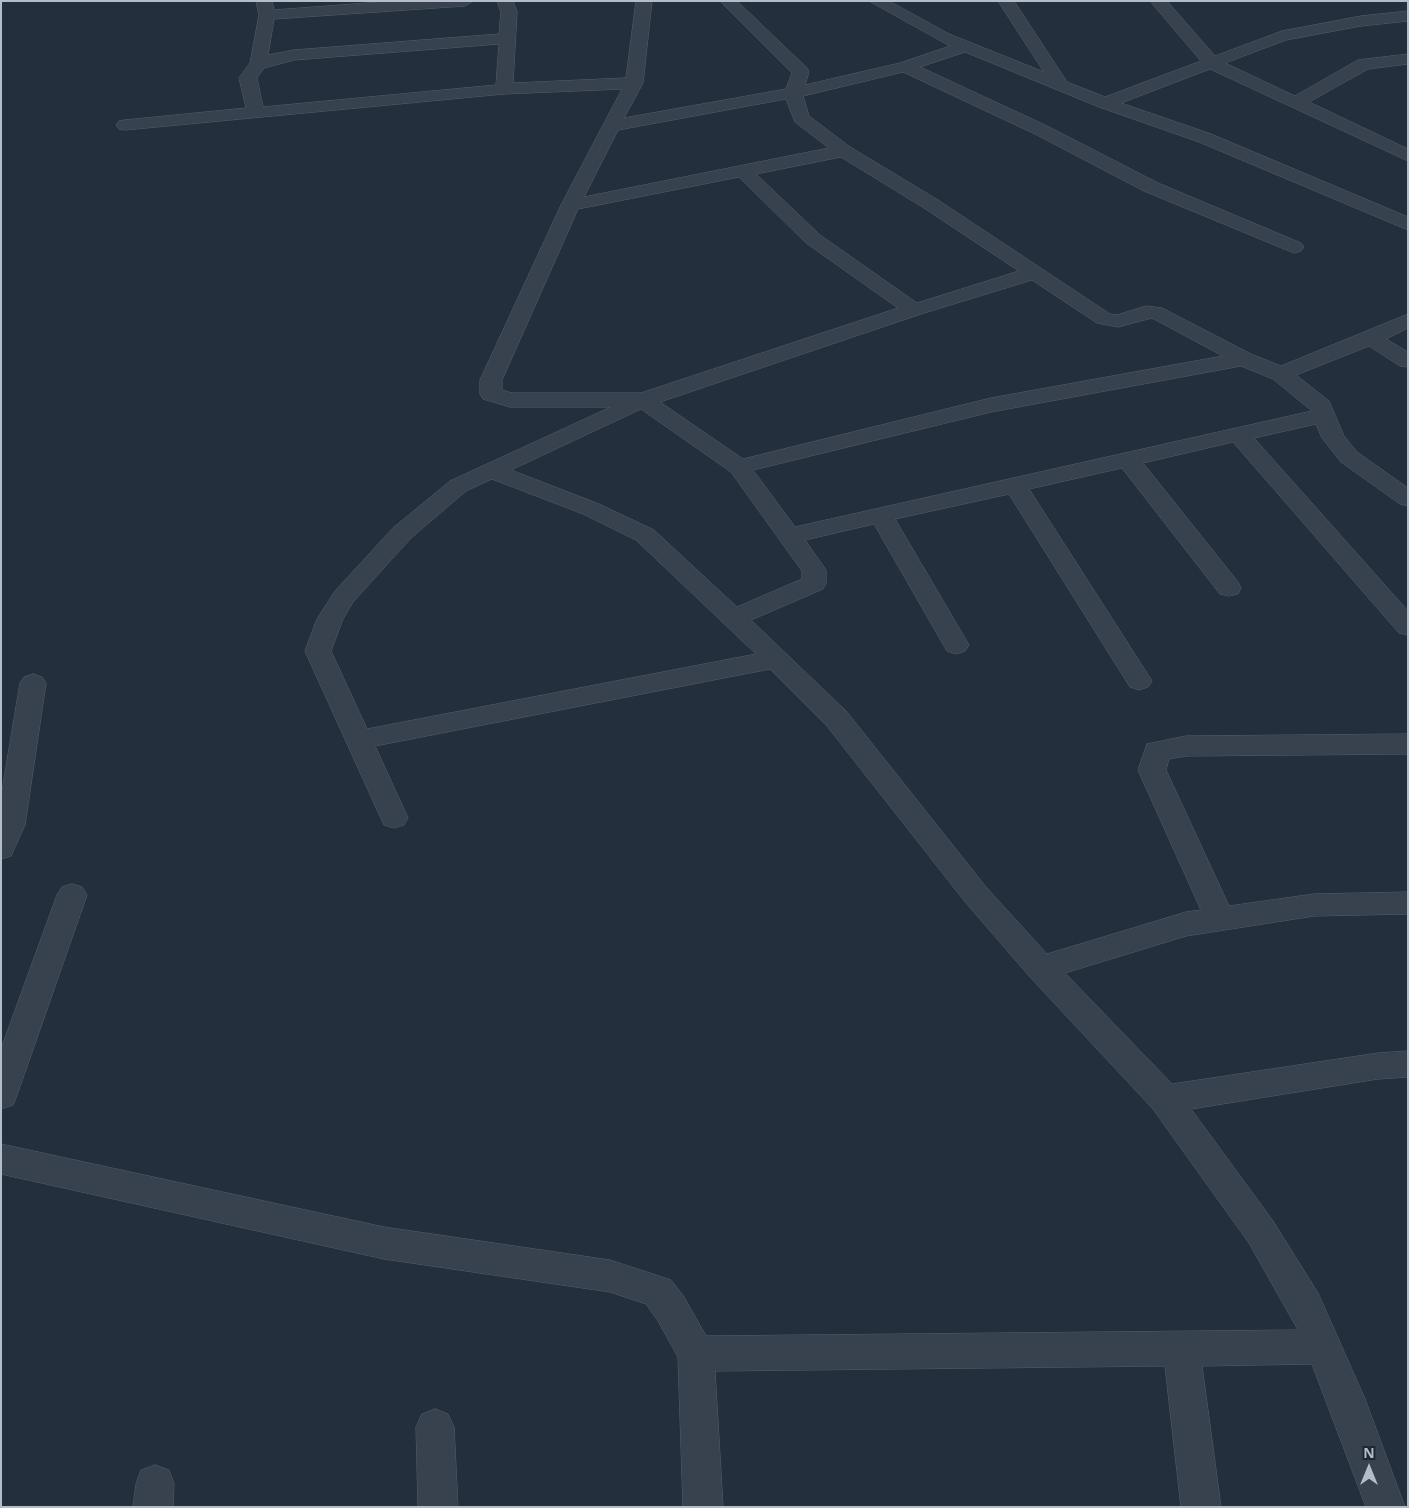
<!DOCTYPE html>
<style>
body{margin:0}
#map{position:relative;width:1409px;height:1508px;overflow:hidden;background:#242f3e;font-family:"Open Sans",sans-serif}
canvas{display:block}
.frame{position:absolute;inset:0;border:2px solid #b4bcc9;pointer-events:none}
.north{position:absolute;left:1344px;top:1443px;width:50px;height:50px;-webkit-text-stroke:4px #1d2633;paint-order:stroke;rotate:0deg;font-size:14px;font-weight:700;line-height:20px;text-align:center;color:#b4bcc9}
.north::after{content:'';display:block;margin:auto;width:18px;height:22px;background:#b4bcc9;clip-path:polygon(50% 0,100% 100%,50% 72%,0 100%)}
</style>
<div id="map">
<canvas width="1409" height="1508"></canvas>
<div class="frame"></div>
<div class="north">N</div>
</div>
<script>
const g = document.querySelector('canvas').getContext('2d');
g.lineJoin = 'round';
function poly(rows) {
  const path = new Path2D();
  for (const r of rows) {
    path.moveTo(r[0], r[1]);
    for (let i = 2; i < r.length; i += 2) path.lineTo(r[i], r[i + 1]);
  }
  return path;
}
function trace(path, color, width, dash) {
  g.strokeStyle = color;
  g.lineWidth = width;
  g.lineCap = dash ? 'butt' : 'round';
  g.setLineDash(dash || []);
  g.stroke(path);
}
function paint(path, color) {
  g.fillStyle = color;
  g.fill(path, 'evenodd');
}
const minor = poly([
 [256,1,272,1,274,10,394,1,473,1,465,6,274,19,268,55,294,50,499,34,501,12,497,1,513,1,517,12,513,83,626,78,636,1,652,1,643,83,624,118,786,89,792,73,720,1,737,1,807,68,809,72,805,85,900,63,950,46,869,1,889,1,949,34,1044,72,998,1,1014,1,1067,82,1105,97,1201,61,1150,1,1167,1,1215,56,1282,31,1361,16,1408,11,1408,21,1361,26,1286,40,1225,63,1295,96,1358,60,1408,54,1408,64,1368,69,1309,102,1408,149,1408,161,1210,69,1121,103,1211,134,1408,217,1408,230,1199,142,1099,107,965,52,920,67,1047,126,1158,183,1301,243,1304,247,1301,251,1294,253,1144,191,1035,134,903,72,803,96,809,116,850,147,938,200,1110,314,1117,315,1146,306,1162,308,1251,354,1281,366,1408,314,1408,328,1386,339,1408,352,1408,367,1400,366,1369,346,1296,375,1329,401,1344,436,1357,452,1408,488,1408,506,1400,504,1341,462,1322,438,1316,424,1254,438,1408,611,1408,635,1399,633,1233,442,1143,463,1238,582,1241,588,1238,594,1229,596,1220,594,1122,468,1029,489,1152,681,1148,687,1139,690,1130,687,1009,494,895,519,969,645,965,651,956,654,947,651,874,524,805,540,826,570,826,583,823,589,751,620,847,712,986,887,1047,954,1186,912,1201,910,1138,770,1147,744,1186,736,1408,734,1408,754,1186,756,1169,759,1166,770,1229,906,1314,894,1408,892,1408,914,1314,916,1186,936,1065,973,1172,1084,1378,1053,1408,1051,1408,1077,1378,1079,1191,1109,1273,1221,1318,1293,1365,1399,1405,1507,1366,1507,1312,1364,1202,1366,1221,1507,1181,1507,1165,1366,715,1371,723,1507,683,1507,678,1357,658,1321,646,1304,610,1292,384,1259,1,1174,1,1144,384,1227,610,1260,671,1280,684,1297,706,1336,1298,1330,1249,1243,1153,1109,1030,977,966,903,827,726,770,669,375,746,408,818,404,825,394,828,384,825,305,651,317,619,335,591,393,528,450,481,611,407,510,407,483,399,480,394,480,380,561,205,622,89,504,94,125,130,119,129,116,125,119,121,125,120,246,108,239,78,250,63,259,15,256,1],
 [499,44,496,85,263,107,257,78,264,68,294,60,499,44],
 [786,99,795,122,829,148,584,197,618,130,786,99],
 [841,157,924,208,1019,271,917,303,820,235,756,174,841,157],
 [739,177,806,243,898,308,641,393,512,393,502,390,502,380,578,209,739,177],
 [1032,280,1097,323,1118,327,1152,318,1223,356,991,398,743,459,660,402,921,314,1032,280],
 [1241,366,1273,379,1312,411,795,527,753,470,991,412,1241,366],
 [641,409,731,472,802,571,802,579,737,607,654,530,599,504,511,470,641,409],
 [492,479,583,514,636,540,756,654,367,729,331,651,343,619,353,602,411,538,466,491,492,479],
 [33,674,42,677,46,683,25,825,11,856,1,859,1,797,20,683,24,677,33,674],
 [72,884,82,887,87,895,17,1095,13,1105,1,1109,1,1049,57,895,62,887,72,884],
 [435,1409,448,1414,454,1427,458,1507,418,1507,416,1427,422,1414,435,1409],
 [155,1465,169,1470,174,1484,173,1507,133,1507,136,1484,141,1470,155,1465]
]);
trace(minor, '#565f6c', 1);
paint(minor, '#38414e');
</script>
